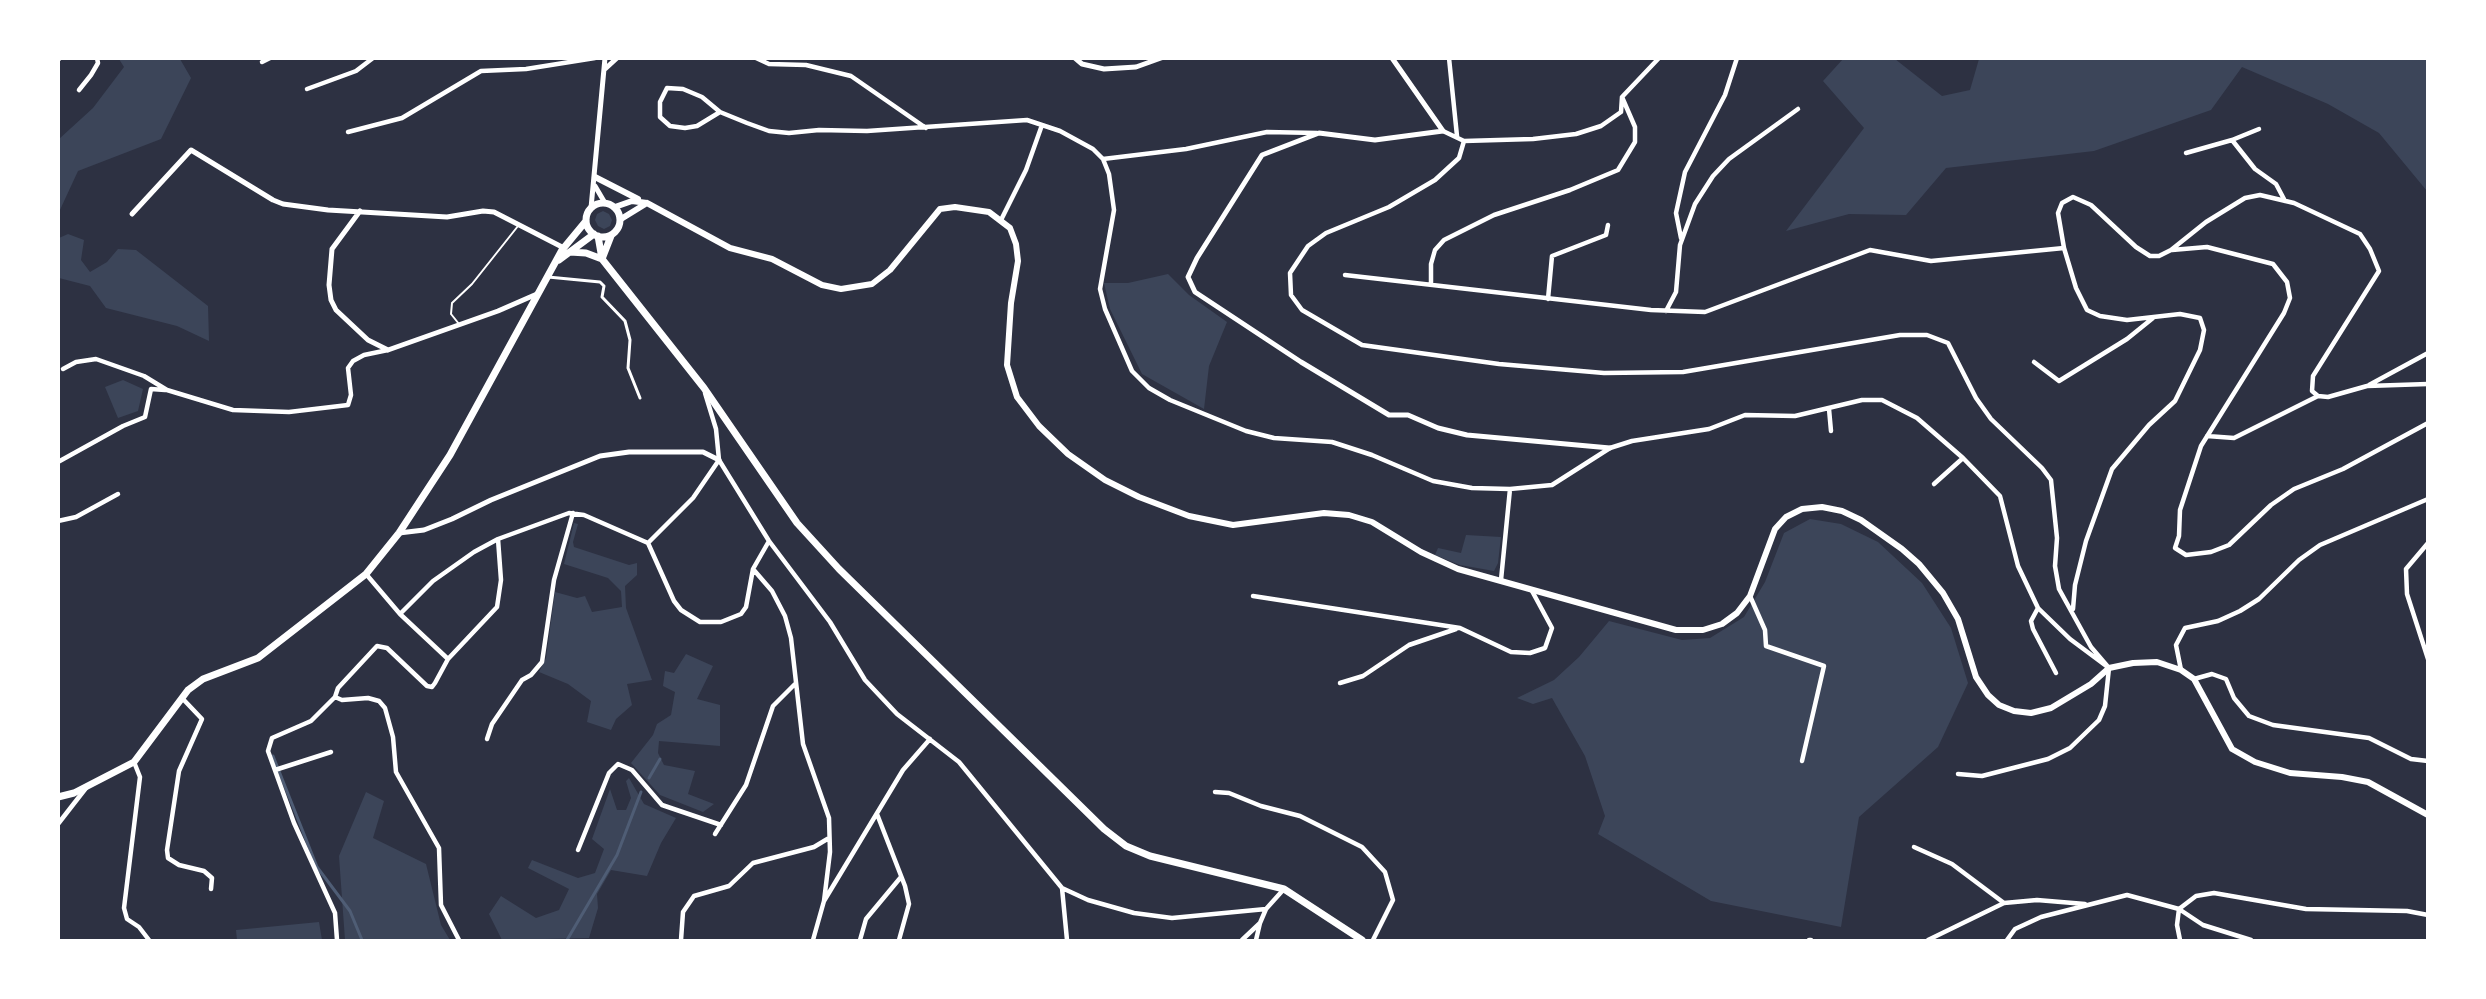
<!DOCTYPE html>
<style>
body{margin:0}
#map{position:relative;width:2486px;height:999px;overflow:hidden;background:#2d3142;font-family:"Open Sans",sans-serif}
canvas{display:block}
.frame{position:absolute;inset:0;border:60px solid #fff;pointer-events:none}
</style>
<div id="map">
<canvas width="2486" height="999"></canvas>
<div class="frame"></div>
</div>
<script>
const g = document.querySelector('canvas').getContext('2d');
g.lineJoin = 'round';
function paint(path, color) {
  g.fillStyle = color;
  g.fill(path, 'evenodd');
}
function poly(rows) {
  const path = new Path2D();
  for (const r of rows) {
    if (r.length === 3) {
      path.moveTo(r[0] + r[2], r[1]);
      path.arc(r[0], r[1], r[2], 0, 2 * Math.PI);
      continue;
    }
    path.moveTo(r[0], r[1]);
    for (let i = 2; i < r.length; i += 2) path.lineTo(r[i], r[i + 1]);
  }
  return path;
}
function trace(path, color, width, dash) {
  g.strokeStyle = color;
  g.lineWidth = width;
  g.lineCap = dash ? 'butt' : 'round';
  g.setLineDash(dash || []);
  g.stroke(path);
}
paint(poly([
 [119,59,180,59,191,78,161,139,78,171,59,212,59,139,93,108,124,67],
 [1843,59,1895,59,1942,96,1970,90,1979,59,2427,59,2427,191,2379,133,2328,104,2242,67,2211,110,2094,151,1946,168,1906,215,1849,214,1786,231,1864,128,1823,81],
 [603,211,609,214,612,220,610,226,604,229,598,226,595,220,597,214],
 [68,234,84,240,81,260,90,272,107,262,118,249,136,250,208,306,209,341,177,326,106,308,90,286,59,278,59,238],
 [1168,274,1189,295,1227,322,1209,366,1204,409,1142,374,1110,309,1104,283,1128,283],
 [123,380,143,389,138,411,118,418,105,387],
 [1810,519,1841,524,1878,542,1922,583,1951,628,1968,683,1938,747,1859,817,1841,927,1711,901,1598,834,1605,816,1585,756,1552,698,1533,704,1517,698,1554,680,1579,657,1609,621,1682,640,1710,638,1744,617,1765,582,1784,533],
 [574,523,578,524,573,542,574,547,629,565,637,563,637,575,625,586,626,608,652,680,627,684,632,705,616,719,611,730,587,722,591,701,568,684,539,672,546,658,555,592,577,598,585,596,592,612,622,607,621,591,608,578,564,564],
 [1466,535,1501,537,1498,563,1494,571,1460,565,1435,555,1438,548,1461,553],
 [686,654,713,666,697,699,720,705,720,746,659,741,658,753,664,765,695,771,688,794,714,804,703,812,660,795,631,763,653,735,657,724,671,715,675,692,663,686,665,671,674,673],
 [629,778,644,804,676,818,661,843,647,876,611,870,597,894,598,908,589,938,502,940,489,914,501,896,536,918,559,910,569,889,528,868,532,860,578,878,595,873,604,849,592,839,610,789,617,810,626,810,631,798,626,781],
 [366,792,384,801,373,838,426,864,441,925,450,940,345,940,339,856],
 [319,922,322,940,237,940,236,930]
]), '#3c4559');
trace(poly([
 [273,756,317,867,350,911,362,940],
 [649,778,660,759],
 [567,940,617,855,641,792]
]), '#4f5d75', 3);
trace(poly([
 [459,324,451,314,452,303,472,284,518,226]
]), '#fff', 2);
trace(poly([
 [548,277,600,282,604,286,602,297,625,321,630,340,628,368,640,398]
]), '#fff', 3);
trace(poly([
 [756,58,769,64,806,65,851,76,926,128],
 [1449,58,1457,136],
 [58,60,60,58],
 [262,62,270,58],
 [307,89,356,71,373,58],
 [79,90,91,75,98,63,97,58],
 [720,112,697,126,685,128,670,126,660,117,660,102,667,88,683,89,702,97,720,112,747,123,769,131,789,133,819,130,867,131,1027,120,1060,131,1093,149,1103,159,1109,174,1114,210,1100,289,1105,309,1132,371,1149,388,1170,400,1246,431,1274,438,1332,442,1372,455,1433,481,1472,488,1510,489,1552,485,1610,448,1632,441,1709,429,1745,415,1795,416,1862,400,1882,400,1917,418,1963,458,2000,496,2018,566,2038,608,2070,639,2109,668],
 [1443,131,1464,141,1533,139,1576,134,1601,126,1621,112,1622,97,1659,58],
 [348,132,402,118,481,71,526,69,595,58],
 [2232,140,2259,129],
 [1464,141,1459,158,1435,180,1389,207,1326,233,1308,246,1290,273,1291,295,1302,310,1362,345,1499,364,1604,373,1683,372,1900,335,1927,335,1948,343,1976,398,1991,419,2042,468,2051,480,2057,538,2055,566,2059,589,2091,647,2109,668,2105,706,2099,720,2070,748,2048,759,1982,776,1958,774],
 [2186,153,2232,140,2255,169,2276,184,2285,201],
 [1103,159,1186,149,1267,132,1317,133],
 [1001,220,1026,170,1042,125],
 [1681,238,1676,213,1685,172,1725,95,1737,58],
 [2172,250,2207,247,2273,264,2287,282,2290,298,2284,313,2201,446,2180,510,2179,536,2175,548,2186,555,2211,552,2229,545,2271,505,2294,489,2343,469,2428,423],
 [1345,275,1651,310,1705,312,1870,250,1931,261,2064,248],
 [1431,285,1431,264,1435,250,1444,240,1494,215,1570,190,1618,170,1635,142,1635,127,1622,97],
 [1548,299,1552,256,1606,235,1608,225],
 [1666,311,1676,292,1680,245,1695,204,1713,176,1729,159,1798,109],
 [2034,362,2059,381,2127,339,2153,318],
 [63,369,76,362,96,359,144,376,167,390,233,410,289,412,348,405,351,395,348,368,353,361,364,355,388,350],
 [2369,385,2428,353],
 [705,393,716,429,719,460,769,541,830,622,865,680,897,714,959,762,1062,888,1088,900,1134,913,1172,918,1266,909,1284,889],
 [1829,409,1831,431],
 [2207,436,2234,438,2318,396],
 [58,462,123,426,145,417,151,389,165,390],
 [1934,484,1963,458],
 [58,521,76,517,118,494],
 [769,541,753,569,772,591,785,616,791,638,803,744,829,818,830,852,824,901],
 [648,543,693,498,719,460],
 [2428,543,2406,569,2407,594,2428,659],
 [366,574,400,614,448,659,497,607,501,580,498,539],
 [1501,580,1510,489],
 [1253,596,1460,628,1511,652,1530,653,1545,648,1552,628,1532,591],
 [1750,596,1765,630,1766,646,1824,666,1802,761],
 [2038,608,2031,621,2033,629,2056,673],
 [2073,609,2075,585,2086,541,2112,469,2149,425,2175,401,2200,350,2204,330,2200,318,2180,314,2127,320,2100,316,2087,310,2076,288,2064,248,2058,213,2062,203,2073,197,2091,205,2136,247,2150,256,2159,256,2171,250,2206,222,2245,198,2260,195,2294,203,2360,234,2370,249,2379,271,2313,376,2312,391,2318,396,2328,397,2367,386,2428,384],
 [400,614,433,581,474,552,498,539,569,513,584,515,648,543,674,601,681,610,700,622,721,622,741,614,746,607,753,569],
 [448,659,435,683,432,687,427,686,387,648,377,646,338,688,335,697,342,700,368,698,379,701,385,708,393,737,396,772,439,848,441,905,459,940],
 [2181,670,2176,645,2185,628,2218,621,2240,611,2259,599,2299,560,2320,545,2428,499],
 [2194,679,2212,674,2226,679,2234,698,2249,716,2273,725,2369,738,2411,759,2428,761],
 [1340,683,1363,676,1409,645,1456,629],
 [335,697,311,721,272,738,268,751,294,823,335,913,337,940],
 [182,698,202,719,179,771,167,850,168,858,179,865,204,871,212,878,211,889],
 [487,739,492,724,522,680,531,675,542,662,554,580,573,513],
 [134,762,140,777,124,908,127,919,139,927,149,940],
 [275,770,331,752],
 [1215,792,1229,793,1261,806,1300,816,1362,847,1385,872,1393,900,1373,940],
 [877,814,905,886,909,904,899,940],
 [58,824,86,788],
 [715,834,746,785,773,706,795,684],
 [1914,847,1952,864,2004,903],
 [578,850,609,773,618,764,632,770,662,805,721,825],
 [1062,888,1067,940],
 [681,940,683,912,694,896,729,886,753,863,814,847,829,838],
 [813,940,824,901,903,770,930,739],
 [860,940,866,919,901,877],
 [1242,940,1260,923,1266,909],
 [1256,940,1260,923],
 [1809,940,1811,940],
 [1928,940,2004,903,2037,900,2085,904],
 [2007,940,2015,929,2041,917,2127,895,2179,909,2203,925,2251,940],
 [2180,940,2177,925,2179,909,2196,896,2214,893,2306,909,2407,911,2428,915]
]), '#fff', 4.5);
trace(poly([
 [1075,58,1082,64,1104,69,1136,67,1161,58],
 [1392,58,1443,131,1375,140,1319,133,1262,155,1197,258,1188,277,1195,292,1301,362,1389,415,1408,415,1438,428,1467,435,1610,448],
 [605,69,617,58],
 [595,186,605,203],
 [591,208,605,58],
 [360,211,332,249,329,285,331,300,336,310,368,340,388,350,498,311,537,294],
 [132,214,191,150,273,200,283,204,328,210,447,217,483,211,494,212,564,248],
 [399,533,424,530,452,519,491,500,600,456,629,452,703,452,719,460]
]), '#fff', 5);
trace(poly([
 [595,177,638,199],
 [615,207,632,201,647,203,730,248,772,259,822,285,841,289,872,284,890,270,940,209,955,207,989,212,1010,228,1016,244,1018,261,1011,303,1007,365,1017,397,1039,426,1068,454,1105,480,1139,497,1189,516,1233,525,1324,513,1349,515,1372,522,1421,552,1458,569,1676,630,1703,630,1722,624,1737,613,1750,596,1775,529,1786,517,1802,509,1822,507,1842,511,1861,520,1902,549,1919,564,1943,593,1958,619,1976,677,1988,695,1999,705,2014,711,2031,713,2051,708,2091,684,2109,668,2133,663,2157,662,2181,670,2194,679,2232,749,2255,762,2290,773,2342,777,2368,782,2428,815],
 [621,219,647,203]
]), '#fff', 6);
trace(poly([
 [603,220,17],
 [598,236,602,259,704,388,797,523,839,569,1104,829,1126,846,1150,856,1284,889,1362,940],
 [570,252,586,253,602,259],
 [602,259,611,236],
 [559,260,594,234],
 [58,797,74,793,134,762,188,690,203,679,258,658,366,574,399,533,450,455,562,250,586,221]
]), '#fff', 7);
</script>
